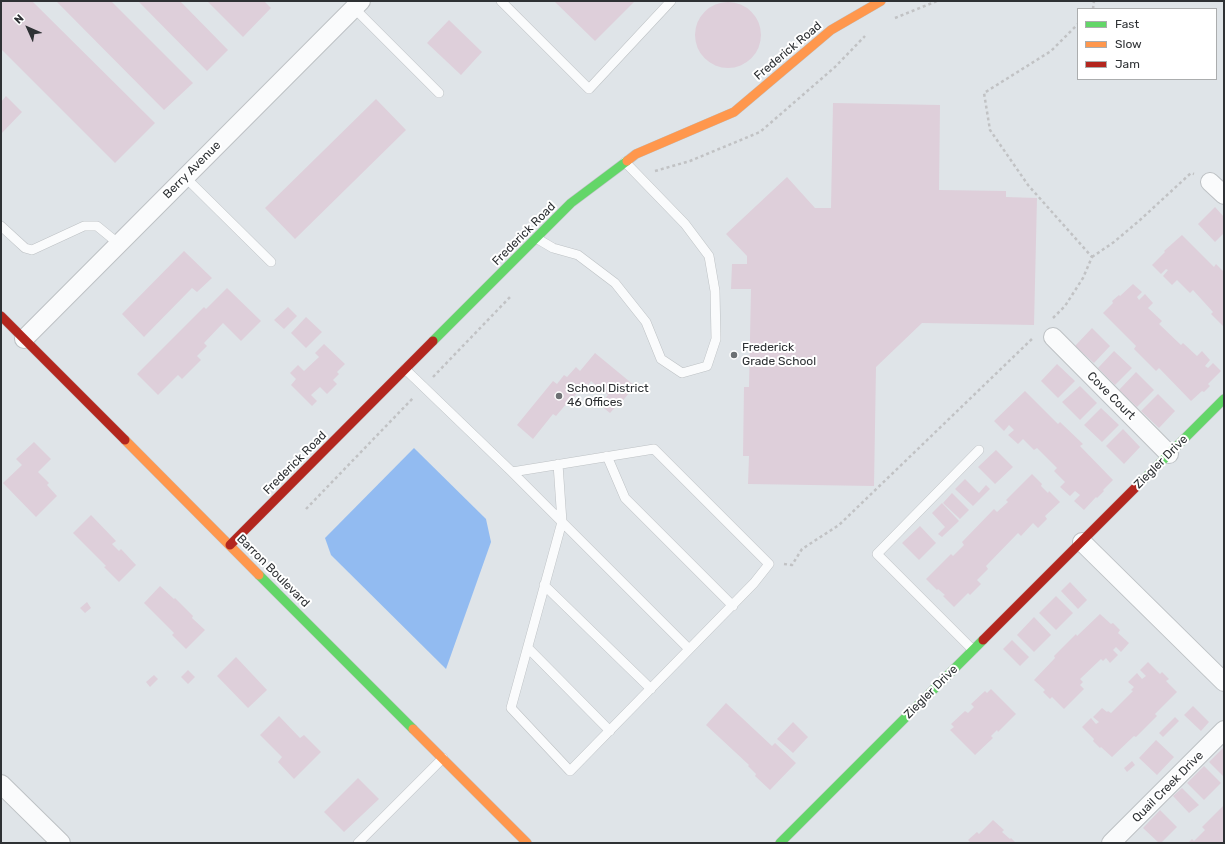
<!DOCTYPE html>
<style>
body{margin:0}
#map{position:relative;width:1225px;height:844px;overflow:hidden;background:#dfe4e8;font-family:Rubik,sans-serif}
canvas{display:block}
.frame{position:absolute;inset:0;border:2px solid #2e3134;pointer-events:none}
.legend{position:absolute;left:1077px;top:8px;width:140px;height:72px;box-sizing:border-box;background:#fff;border:1px solid #abadae;margin:0;padding:5px 7px;list-style:none;font-size:12px;color:#2e3134}
.legend li{display:flex;align-items:center;gap:8px;height:20px}
.legend b{width:20px;border:1px solid #abadae}
.north{position:absolute;left:8px;top:8px;width:40px;height:40px;-webkit-text-stroke:3px #fff;paint-order:stroke;rotate:315deg;font-size:11px;font-weight:700;line-height:16px;text-align:center;color:#2e3134}
.north::after{content:'';display:block;margin:auto;width:14px;height:18px;background:#2e3134;clip-path:polygon(50% 0,100% 100%,50% 72%,0 100%)}
</style>
<div id="map">
<canvas width="1225" height="844"></canvas>
<div class="frame"></div>
<ul class="legend">
<li><b style="height:5px;background:#63d668"></b>Fast</li>
<li><b style="height:5px;background:#ff974d"></b>Slow</li>
<li><b style="height:5px;background:#b3261e"></b>Jam</li>
</ul>
<div class="north">N</div>
</div>
<script>
const g = document.querySelector('canvas').getContext('2d');
g.lineJoin = 'round';
function paint(path, color) {
  g.fillStyle = color;
  g.fill(path, 'evenodd');
}
function poly(rows) {
  const path = new Path2D();
  for (const r of rows) {
    if (r.length === 3) {
      path.moveTo(r[0] + r[2], r[1]);
      path.arc(r[0], r[1], r[2], 0, 2 * Math.PI);
      continue;
    }
    path.moveTo(r[0], r[1]);
    for (let i = 2; i < r.length; i += 2) path.lineTo(r[i], r[i + 1]);
  }
  return path;
}
function trace(path, color, width, dash) {
  g.strokeStyle = color;
  g.lineWidth = width;
  g.lineCap = dash ? 'butt' : 'round';
  g.setLineDash(dash || []);
  g.stroke(path);
}
function drawText(font, color, halo, rows, align = 'center') {
  g.font = font + ' Rubik,sans-serif';
  g.lineWidth = 4;
  g.setLineDash([]);
  g.textBaseline = 'middle';
  g.strokeStyle = halo;
  g.fillStyle = color;
  for (const [text, x, y, turn = 0] of rows) {
    g.save();
    g.translate(x, y);
    g.rotate((+turn || 0) * Math.PI / 180);
    g.textAlign = isNaN(turn) ? turn : align;
    if (halo) g.strokeText(text, 0, 0);
    g.fillText(text, 0, 0);
    g.restore();
  }
}
paint(poly([
 [414,448,486,519,491,542,446,669,331,555,325,538]
]), '#92bbf1');
paint(poly([
 [1,1,32,1,155,123,115,163,1,49],
 [56,1,111,1,193,83,164,110],
 [138,1,180,1,228,50,207,71],
 [207,1,264,1,271,8,243,37],
 [554,1,635,1,595,41],
 [728,35,33],
 [449,20,482,52,461,75,427,43],
 [6,96,22,112,1,134,1,102],
 [376,99,406,130,295,239,265,208],
 [833,103,940,105,939,190,1006,191,1006,197,1037,198,1034,325,922,323,876,367,874,486,748,484,749,456,743,456,744,387,749,387,751,289,731,289,732,264,747,264,747,256,726,234,787,177,815,208,831,208],
 [1215,207,1224,217,1224,233,1215,242,1198,224],
 [1182,235,1214,267,1216,264,1224,272,1224,327,1211,314,1213,312,1193,290,1190,293,1177,280,1172,285,1163,276,1168,270,1166,269,1161,274,1152,265,1165,252,1164,251],
 [184,251,212,278,197,292,192,288,144,337,122,314],
 [1133,284,1142,292,1137,297,1139,300,1145,294,1153,303,1148,308,1162,321,1159,324,1181,345,1183,343,1197,356,1202,351,1210,360,1205,366,1208,368,1213,363,1221,371,1208,384,1210,386,1204,392,1202,391,1191,401,1159,368,1156,371,1134,349,1136,346,1103,313,1113,303,1112,301,1119,295,1120,296],
 [227,288,261,321,241,341,223,323,204,343,207,346,197,356,201,360,182,379,178,375,158,395,137,374,204,307,206,309],
 [288,307,297,316,284,329,274,320],
 [306,317,322,332,306,348,291,333],
 [1092,328,1110,346,1094,363,1075,346],
 [324,344,345,364,337,372,339,374,333,380,337,384,327,394,320,387,311,395,317,401,312,406,291,385,296,379,290,373,298,365,304,371,319,357,315,353],
 [1114,351,1132,368,1115,385,1098,368],
 [595,353,635,386,620,404,619,403,610,413,600,405,608,395,591,381,584,391,581,388,574,397,573,396,556,416,553,414,533,439,517,425,553,381,557,384,564,375,567,377,576,367,580,371],
 [1057,364,1075,381,1058,398,1041,381],
 [1136,372,1154,390,1137,407,1119,390],
 [1080,386,1097,403,1080,420,1062,402],
 [1025,391,1058,424,1060,422,1083,444,1080,446,1113,480,1103,490,1104,491,1097,498,1096,497,1084,510,1074,501,1080,495,1075,491,1070,496,1060,487,1065,482,1054,471,1057,468,1037,448,1034,450,1023,439,1018,444,1008,435,1014,430,1009,425,1004,431,994,421],
 [1158,394,1175,411,1159,428,1141,411],
 [1101,408,1119,425,1102,442,1084,425],
 [1123,429,1140,447,1124,464,1106,446],
 [34,442,51,459,38,472,49,483,47,485,57,496,36,517,3,483,22,465,16,459],
 [996,450,1013,467,995,484,978,467],
 [1032,474,1042,484,1041,486,1048,493,1049,491,1060,502,1045,516,1047,519,1038,528,1033,523,1021,536,1018,533,986,566,988,569,977,580,981,584,970,595,968,593,954,607,943,596,945,595,938,589,937,590,926,579,951,554,953,556,964,545,962,542,994,509,997,512,1008,502,1006,500],
 [965,479,979,493,986,485,990,489,973,506,955,489],
 [952,493,969,510,960,519,943,503],
 [942,503,959,521,942,537,938,534,945,527,932,513],
 [91,515,116,541,112,544,119,551,121,549,136,565,119,582,104,567,106,566,73,533],
 [920,526,936,543,919,560,902,543],
 [1070,582,1087,600,1078,609,1061,591],
 [160,586,174,599,175,598,193,616,192,618,205,630,186,649,172,635,174,633,144,603],
 [1056,596,1073,613,1056,630,1039,613],
 [87,602,91,608,85,613,80,608],
 [1100,614,1111,624,1113,623,1120,630,1118,633,1129,643,1121,652,1116,647,1113,650,1118,655,1110,663,1106,658,1103,661,1101,659,1080,679,1083,682,1080,685,1084,689,1064,709,1052,697,1050,699,1043,692,1045,690,1034,680,1055,658,1054,656,1076,634,1077,636],
 [1034,617,1051,635,1034,652,1017,635],
 [1012,640,1029,657,1020,666,1003,649],
 [236,657,267,690,248,708,217,676],
 [1148,662,1160,674,1162,672,1169,679,1166,681,1177,692,1155,714,1157,716,1136,737,1134,736,1112,757,1101,747,1100,748,1093,741,1094,739,1082,727,1091,718,1096,724,1099,722,1093,717,1102,708,1107,712,1108,711,1111,713,1133,691,1131,690,1134,687,1128,682,1137,673,1142,679,1146,676,1140,670],
 [188,670,195,677,188,684,181,677],
 [154,675,158,679,150,687,146,682],
 [991,689,1016,714,998,732,997,730,991,736,993,738,975,755,950,730,954,727,951,724,965,711,968,713,974,707,971,704,985,691,987,693],
 [726,703,772,746,775,743,796,763,770,790,755,776,756,774,748,766,749,765,706,725],
 [1193,706,1209,722,1201,731,1184,715],
 [279,716,300,738,304,735,321,752,294,779,278,762,282,757,260,735],
 [1175,717,1179,721,1163,737,1159,733],
 [793,722,808,737,793,753,777,739],
 [1156,740,1174,757,1157,775,1139,758],
 [1224,747,1224,777,1209,762],
 [1132,761,1135,765,1127,772,1124,768],
 [1204,766,1221,783,1204,800,1187,783],
 [358,778,379,799,344,832,324,812],
 [1182,788,1199,805,1189,813,1173,796],
 [1224,805,1224,843,1188,843,1192,839,1194,841,1205,830,1202,827],
 [1160,810,1177,827,1161,843,1159,843,1143,828],
 [993,820,1004,830,1002,832,1010,839,1011,838,1016,843,971,843,968,840,977,832,979,834]
]), '#decfda');
const lane = poly([
 [501,1,589,89,671,1],
 [354,8,439,93],
 [185,177,271,262],
 [1,226,25,248,32,250,84,226,97,226,119,244],
 [536,238,553,248,578,255,615,283,646,322,661,359,682,373,707,366,716,339,715,291,709,256,685,224,625,162],
 [405,369,512,472,654,449,769,564,754,583,570,771,511,708,562,522,512,472],
 [607,456,625,498,733,606],
 [558,464,562,522,689,649],
 [544,585,651,689],
 [528,648,610,731],
 [973,650,877,554,979,450],
 [358,843,443,758]
]);
const street = poly([
 [1210,182,1224,195],
 [1053,337,1169,454],
 [24,339,361,1],
 [1082,542,1224,682],
 [1,784,61,843],
 [1111,843,1224,730]
]);
const fast = poly([
 [433,341,571,203,627,161],
 [1139,484,1224,399],
 [259,575,413,729],
 [780,843,983,640]
]);
const slow = poly([
 [627,161,636,154,734,112,831,30,881,1],
 [125,440,259,575],
 [413,729,527,843]
]);
const jam = poly([
 [1,316,125,440],
 [230,545,433,341],
 [983,640,1139,484]
]);
trace(lane, '#bdc1c4', 10);
trace(street, '#bdc1c4', 20);
trace(fast, '#bdc1c4', 10);
trace(slow, '#bdc1c4', 10);
trace(jam, '#bdc1c4', 10);
trace(poly([
 [1093,9,1094,1],
 [895,18,937,1],
 [655,171,690,161,760,132,835,67,865,36],
 [1092,257,1114,242,1140,220,1191,173,1194,174],
 [1053,318,1065,306,1083,278,1092,257,1028,185,990,130,984,93,1051,51,1078,24],
 [433,377,510,297],
 [306,509,414,397],
 [784,564,792,565,802,549,839,525,1034,337]
]), '#c1c2c4', 2.5, [3, 3]);
trace(lane, '#fafbfc', 9);
trace(street, '#fafbfc', 18);
trace(fast, '#63d668', 9);
trace(slow, '#ff974d', 9);
trace(jam, '#b3261e', 9);
for (const [x, y, r, color] of [
 [734,355,4,"#6c7073"],
 [559,396,4,"#6c7073"]
]) {
  const dot = new Path2D();
  dot.arc(x, y, r, 0, 2 * Math.PI);
  g.fillStyle = color;
  g.fill(dot);
  trace(dot, '#fff', 1.5);
}
drawText('12px', '#2e3134', '#fff', [
 ["Frederick Road",788,51,-40],
 ["Berry Avenue",192,170,-45],
 ["Frederick Road",524,234,-45],
 ["Cove Court",1111,396,45],
 ["Ziegler Drive",1161,462,-45],
 ["Frederick Road",295,463,-45],
 ["Barron Boulevard",273,571,45],
 ["Ziegler Drive",931,692,-45],
 ["Quail Creek Drive",1168,787,-45]
]);
drawText('12px', '#2e3134', '#fff', [
 ["Frederick",742,348],
 ["Grade School",742,362],
 ["School District",567,389],
 ["46 Offices",567,403]
], 'left');
</script>
